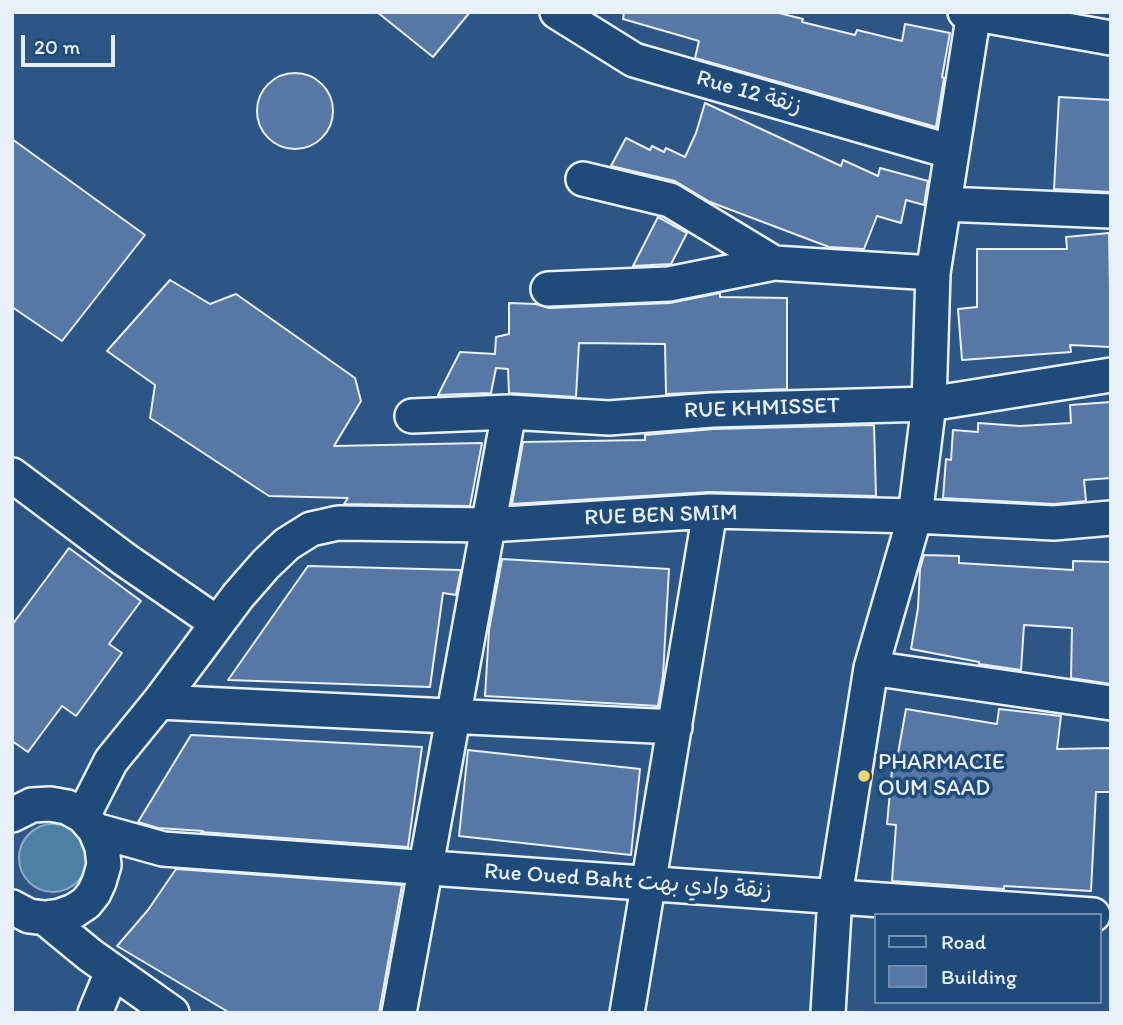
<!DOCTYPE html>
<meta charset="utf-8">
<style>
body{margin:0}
#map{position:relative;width:1123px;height:1025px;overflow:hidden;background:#2d5585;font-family:Itim,sans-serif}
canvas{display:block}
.frame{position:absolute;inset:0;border:14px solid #e8f1f8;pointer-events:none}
.legend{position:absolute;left:874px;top:913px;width:228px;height:91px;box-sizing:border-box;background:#1f4a7a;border:2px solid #6f8dac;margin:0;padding:9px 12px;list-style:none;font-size:21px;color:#e8f1f8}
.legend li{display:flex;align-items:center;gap:14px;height:35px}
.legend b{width:35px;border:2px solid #6f8dac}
.scale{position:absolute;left:21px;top:35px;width:94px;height:32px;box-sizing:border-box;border:4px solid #e8f1f8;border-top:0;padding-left:9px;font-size:21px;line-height:24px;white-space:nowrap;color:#e8f1f8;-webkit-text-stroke:5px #1f4a7a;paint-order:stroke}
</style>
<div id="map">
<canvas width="1123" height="1025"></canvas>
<div class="frame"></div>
<ul class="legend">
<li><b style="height:9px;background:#1f4a7a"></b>Road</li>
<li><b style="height:19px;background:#5777a4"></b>Building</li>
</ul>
<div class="scale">20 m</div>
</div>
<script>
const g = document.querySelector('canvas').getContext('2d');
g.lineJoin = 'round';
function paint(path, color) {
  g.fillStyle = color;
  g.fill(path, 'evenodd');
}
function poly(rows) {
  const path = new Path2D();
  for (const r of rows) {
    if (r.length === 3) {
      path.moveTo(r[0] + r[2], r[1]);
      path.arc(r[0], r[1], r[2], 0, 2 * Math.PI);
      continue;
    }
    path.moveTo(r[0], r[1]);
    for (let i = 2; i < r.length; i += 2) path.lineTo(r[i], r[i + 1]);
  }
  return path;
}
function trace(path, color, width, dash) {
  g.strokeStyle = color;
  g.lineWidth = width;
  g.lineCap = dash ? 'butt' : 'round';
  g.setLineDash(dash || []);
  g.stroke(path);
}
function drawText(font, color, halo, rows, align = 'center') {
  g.font = font + ' Itim,"Playpen Sans Arabic",sans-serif';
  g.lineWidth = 7;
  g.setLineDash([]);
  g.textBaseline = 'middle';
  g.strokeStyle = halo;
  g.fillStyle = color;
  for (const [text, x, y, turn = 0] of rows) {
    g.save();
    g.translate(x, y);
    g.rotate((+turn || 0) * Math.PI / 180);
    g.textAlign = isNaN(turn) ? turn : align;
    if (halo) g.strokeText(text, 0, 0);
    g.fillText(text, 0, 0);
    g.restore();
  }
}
const water = poly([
 [53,858,34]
]);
paint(water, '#4e7fa4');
trace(water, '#8cadc6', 2);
const building = poly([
 [377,12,470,12,433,57,377,12],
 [624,12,775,12,803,19,802,22,855,35,857,30,902,41,905,24,950,33,942,77,944,78,936,127,695,58,699,41,623,19,624,12],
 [295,111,38],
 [1059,97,1111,100,1111,192,1054,189,1059,97],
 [705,103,841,166,843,160,878,176,880,168,928,181,924,205,906,200,901,223,877,216,864,249,829,247,710,202,675,181,611,166,626,138,650,150,652,146,664,152,666,148,685,157,696,133,705,103],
 [12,139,145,235,62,341,12,307,12,139],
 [658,217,687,233,671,264,633,266,658,217],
 [1109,233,1111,347,1070,345,1071,352,962,360,958,309,977,307,977,249,1067,249,1066,237,1109,233],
 [170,280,210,304,236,294,355,378,361,401,334,446,482,443,470,506,344,504,348,498,269,496,150,418,155,385,107,351,170,280],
 [720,293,720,297,787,298,787,389,666,394,665,344,579,343,576,397,509,393,508,369,496,368,491,393,438,395,460,352,495,354,496,337,509,334,509,303,536,304,549,308,670,303,720,293],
 [1111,402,1111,478,1084,480,1086,501,1054,504,943,498,946,459,951,460,953,430,978,432,978,423,1020,426,1071,423,1070,405,1111,402],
 [874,425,876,496,709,492,512,504,523,442,645,440,645,435,713,429,874,425],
 [69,548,141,601,109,644,122,653,76,716,62,706,28,752,12,741,12,625,69,548],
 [924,555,959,556,959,563,1073,570,1073,561,1111,562,1111,684,1071,678,1072,628,1024,625,1021,670,979,664,979,662,911,649,918,608,920,569,924,555],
 [502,559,669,569,663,676,658,706,485,696,489,630,502,559],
 [308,566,461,570,456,595,443,593,430,687,228,680,308,566],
 [906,709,997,724,999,709,1061,716,1057,749,1111,748,1111,792,1096,792,1091,891,1004,886,1004,889,892,881,896,825,887,824,892,770,895,770,906,709],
 [191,735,422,747,408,847,201,832,203,831,158,828,138,822,191,735],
 [468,750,640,769,631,855,459,836,468,750],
 [176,869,402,885,379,1013,230,1013,117,946,148,910,176,869]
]);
paint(building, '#5777a4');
trace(building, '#e8f1f8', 2);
const street = poly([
 [557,12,634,60,952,152],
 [965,12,1111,38],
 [583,179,670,200,774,263],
 [944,204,1111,211],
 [548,289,669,284,774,263,933,273],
 [412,416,509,412,609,418,712,410,929,404,1111,375],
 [12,475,124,559,217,623],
 [871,668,1111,703],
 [159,702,675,727],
 [12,815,32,805,50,804,67,807,83,816,95,830,102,847,104,865,99,882,94,893,86,903,74,911,60,916,45,918,29,916,12,907],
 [83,816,111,761,159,702,238,596,266,564,287,544,311,529,338,523,489,525,710,511,915,516,1054,523,1111,518],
 [95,830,163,849,1093,915],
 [45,918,90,955,172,1013],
 [95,1013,112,972],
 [399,1013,509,412],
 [627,1013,710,511],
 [828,1013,835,896,871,668,915,516,929,404,933,273,974,12]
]);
trace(street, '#e8f1f8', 38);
trace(street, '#1f4a7a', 33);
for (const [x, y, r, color] of [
 [864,776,7,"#ffd166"]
]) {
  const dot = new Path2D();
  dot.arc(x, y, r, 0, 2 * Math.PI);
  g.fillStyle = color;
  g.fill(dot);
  trace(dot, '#1f4a7a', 2.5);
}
drawText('23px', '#e8f1f8', '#1f4a7a', [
 ["Rue 12 زنقة",749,93,16],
 ["RUE KHMISSET",762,409,-2],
 ["RUE BEN SMIM",661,516,-2],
 ["Rue Oued Baht زنقة وادي بهت",628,882,4]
]);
drawText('23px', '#e8f1f8', '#1f4a7a', [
 ["PHARMACIE",878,763],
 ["OUM SAAD",878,789]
], 'left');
</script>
